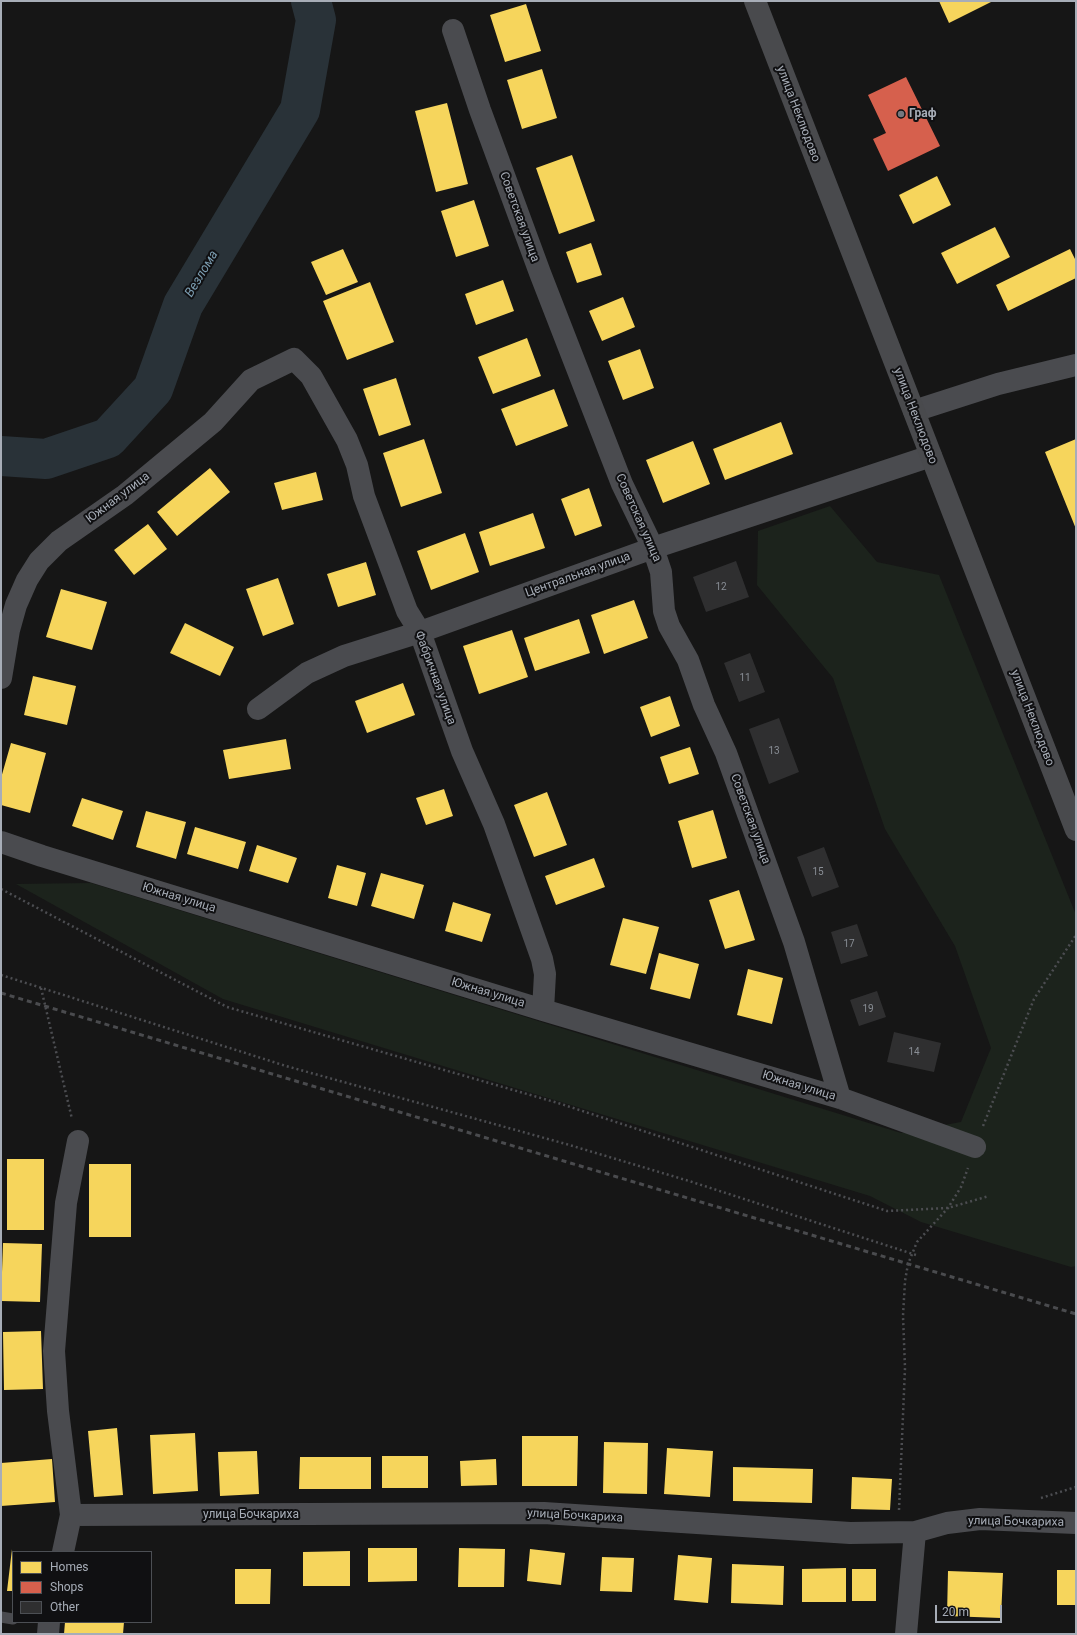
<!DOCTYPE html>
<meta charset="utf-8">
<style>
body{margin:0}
#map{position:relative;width:1077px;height:1635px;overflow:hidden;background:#161616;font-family:Roboto,sans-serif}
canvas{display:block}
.frame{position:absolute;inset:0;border:2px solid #a7adb7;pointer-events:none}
.legend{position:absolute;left:12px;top:1551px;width:140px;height:72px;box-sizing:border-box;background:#101012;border:1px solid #4c4f54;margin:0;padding:5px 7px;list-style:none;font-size:12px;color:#a7adb7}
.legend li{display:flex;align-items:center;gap:8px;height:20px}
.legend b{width:20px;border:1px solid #4c4f54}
.scale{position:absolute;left:935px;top:1605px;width:67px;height:18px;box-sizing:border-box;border:2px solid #a7adb7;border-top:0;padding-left:5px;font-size:12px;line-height:14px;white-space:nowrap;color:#a7adb7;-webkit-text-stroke:3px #101012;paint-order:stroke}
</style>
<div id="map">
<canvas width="1077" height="1635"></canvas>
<div class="frame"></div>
<ul class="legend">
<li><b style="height:11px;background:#f6d55c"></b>Homes</li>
<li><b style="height:11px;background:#d6604d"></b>Shops</li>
<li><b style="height:11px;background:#2f2f30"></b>Other</li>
</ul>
<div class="scale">20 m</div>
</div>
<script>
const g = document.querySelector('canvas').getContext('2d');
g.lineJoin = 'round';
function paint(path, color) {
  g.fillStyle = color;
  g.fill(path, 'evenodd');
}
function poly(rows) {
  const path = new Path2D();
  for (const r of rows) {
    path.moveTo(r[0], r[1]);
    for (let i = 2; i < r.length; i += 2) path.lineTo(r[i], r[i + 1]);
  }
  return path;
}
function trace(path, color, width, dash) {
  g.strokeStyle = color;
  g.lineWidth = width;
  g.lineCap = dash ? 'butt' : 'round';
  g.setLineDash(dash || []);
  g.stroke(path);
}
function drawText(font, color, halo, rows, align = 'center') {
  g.font = font + ' Roboto,sans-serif';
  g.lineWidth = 4;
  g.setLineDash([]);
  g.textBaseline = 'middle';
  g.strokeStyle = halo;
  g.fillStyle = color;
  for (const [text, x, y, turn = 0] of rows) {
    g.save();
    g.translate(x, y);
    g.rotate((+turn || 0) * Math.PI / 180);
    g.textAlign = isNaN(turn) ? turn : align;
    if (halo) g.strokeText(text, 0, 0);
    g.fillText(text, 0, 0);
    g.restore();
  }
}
paint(poly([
 [830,506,877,562,939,575,1076,915,1076,1266,1071,1267,921,1222,870,1196,223,999,16,884,91,883,901,1133,961,1122,991,1048,955,946,885,829,833,678,757,585,758,531]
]), '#1c231c');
paint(poly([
 [939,1,993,1,949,23],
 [526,4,541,51,505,62,490,15],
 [542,69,557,118,522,129,507,80],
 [447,103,468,184,436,192,415,111],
 [572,155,595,221,559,234,536,168],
 [937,176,951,205,913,224,899,195],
 [474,200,489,246,456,257,441,211],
 [995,227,1010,257,957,284,941,253],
 [591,243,602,275,577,283,566,252],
 [343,249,358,282,326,295,311,262],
 [1070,249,1076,261,1076,278,1008,311,996,285],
 [503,280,514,311,476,325,465,294],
 [370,282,394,342,347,360,323,301],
 [623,297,635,327,602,341,589,311],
 [527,338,541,376,493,394,478,357],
 [640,349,654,388,623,400,608,361],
 [396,378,411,425,379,436,363,389],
 [554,389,568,426,516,446,501,409],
 [781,422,793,454,725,480,713,449],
 [424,439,442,493,401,507,383,453],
 [1076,439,1076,529,1045,452],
 [693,441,710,484,663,503,646,460],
 [210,468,230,492,177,536,157,512],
 [316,472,323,500,282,510,274,483],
 [589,488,602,526,575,536,561,499],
 [533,513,545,548,490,566,479,532],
 [148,524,167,549,134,575,114,550],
 [465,533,479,572,431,590,417,551],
 [366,562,376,595,338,607,327,574],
 [278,578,294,624,263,636,246,589],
 [61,589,107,602,92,650,46,637],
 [634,600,648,638,604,654,591,615],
 [579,619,590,653,535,671,524,638],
 [185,623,234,647,220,676,170,653],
 [512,630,528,677,479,694,463,646],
 [33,676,76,686,67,725,24,715],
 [403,683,415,715,367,733,355,701],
 [670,696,680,726,651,737,640,707],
 [286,739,291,769,229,779,223,750],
 [11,743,46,753,30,813,1,805,1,778],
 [690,747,699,774,669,784,660,757],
 [444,789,453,816,426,825,416,798],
 [547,792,567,845,534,857,514,805],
 [82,798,123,811,113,840,72,826],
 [713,810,727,858,692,868,678,821],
 [146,811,186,822,176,859,136,847],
 [195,827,246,842,238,869,187,854],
 [257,845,297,858,288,883,249,871],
 [594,858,605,887,556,905,545,876],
 [337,865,366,873,357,906,328,898],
 [381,873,424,885,414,919,371,906],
 [739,890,755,940,725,949,709,900],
 [453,902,491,914,482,942,445,931],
 [623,918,659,927,646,974,610,965],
 [659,953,699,964,690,999,650,989],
 [748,969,783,978,772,1024,737,1015],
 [7,1159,44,1159,44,1230,7,1230],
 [89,1164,131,1164,131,1237,89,1237],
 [3,1243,42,1244,40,1302,1,1301],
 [41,1331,43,1389,4,1390,3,1332],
 [117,1428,123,1495,94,1497,88,1431],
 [195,1433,198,1491,153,1494,150,1435],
 [522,1436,578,1436,577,1486,522,1486],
 [604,1442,648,1443,647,1494,603,1493],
 [667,1448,713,1451,710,1497,664,1494],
 [257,1451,259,1494,220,1496,218,1452],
 [382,1456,428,1456,428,1488,382,1488],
 [300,1457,371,1457,371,1489,299,1489],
 [52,1459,55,1502,1,1506,1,1463],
 [496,1459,497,1485,461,1486,460,1461],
 [733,1467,813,1469,812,1503,733,1501],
 [852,1477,892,1479,890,1510,851,1509],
 [368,1548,417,1548,417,1581,368,1582],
 [459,1548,505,1549,504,1587,458,1587],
 [12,1549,13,1591,7,1591],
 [530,1549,565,1553,561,1585,527,1581],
 [350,1551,350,1586,303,1586,303,1552],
 [678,1555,712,1558,708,1603,674,1600],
 [602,1557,634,1558,632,1592,600,1591],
 [732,1564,784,1566,783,1605,731,1603],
 [846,1568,846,1602,802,1602,802,1569],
 [235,1569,271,1569,270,1604,235,1604],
 [852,1569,876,1569,876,1601,852,1601],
 [1057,1570,1076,1570,1076,1605,1057,1605],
 [948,1571,1003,1573,1001,1618,947,1616],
 [65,1622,124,1622,123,1634,64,1634]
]), '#f6d55c');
paint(poly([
 [906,77,940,146,888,171,873,139,886,133,868,95]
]), '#d6604d');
trace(poly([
 [1,456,46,459,108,438,153,389,183,305,300,110,316,20,311,1]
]), '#293238', 40);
paint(poly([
 [736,561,749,597,706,612,693,577],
 [750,653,765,692,739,702,724,663],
 [779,718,799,772,769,784,749,729],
 [824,847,839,887,812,897,797,857],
 [857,924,868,956,841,964,831,932],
 [877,991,886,1017,859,1026,850,1000],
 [894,1032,941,1043,934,1072,887,1062]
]), '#2f2f30');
trace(poly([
 [1,889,227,1007,558,1103,887,1211,948,1208,989,1196],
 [1,975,286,1066,566,1144,689,1181,916,1255],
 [41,988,72,1119],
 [983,1126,1034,999,1076,935],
 [1041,1498,1076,1487],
 [899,1510,905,1368,903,1316,905,1281,908,1264,917,1242,948,1208,961,1187,968,1168]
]), '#4c4d51', 2.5, [2, 3]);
trace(poly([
 [1,1617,13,1619]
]), '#4a4b4f', 11);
trace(poly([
 [453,30,480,110,540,273,622,484,653,548,661,572,664,611,669,626,688,660,704,705,726,753,794,942,840,1098],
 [914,411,998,384,1076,365],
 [1,678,9,630,16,605,27,580,39,561,59,541,125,495,213,422,251,380,294,359,311,376,347,440,357,465,364,496,407,611,420,632,462,751,494,824,542,959,545,974,543,1010],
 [258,709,307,673,344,656,420,632,653,548,931,456],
 [1,842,42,856,543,1010,840,1098,975,1147],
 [71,1515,544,1513,850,1533,915,1532,947,1523,980,1519,1076,1523],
 [63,1552,71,1515,58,1411,54,1351,66,1203,78,1141],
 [48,1634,49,1622],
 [906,1634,915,1532]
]), '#4a4b4f', 22);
trace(poly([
 [755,1,1076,830]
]), '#494a4d', 22);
trace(poly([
 [1,993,1076,1314]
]), '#4a4b4e', 3, [5, 4]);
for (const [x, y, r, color] of [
 [901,114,4,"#74787f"]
]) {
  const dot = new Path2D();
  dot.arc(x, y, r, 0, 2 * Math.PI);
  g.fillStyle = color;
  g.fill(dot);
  trace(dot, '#101012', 1.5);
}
drawText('10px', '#898e95', null, [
 ["12",721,587],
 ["11",745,678],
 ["13",774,751],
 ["15",818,872],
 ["17",849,944],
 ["19",868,1009],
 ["14",914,1052]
]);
drawText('12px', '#a7adb7', '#101012', [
 ["улица Неклюдово",798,114,69],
 ["Советская улица",519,217,70],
 ["улица Неклюдово",915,416,69],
 ["Южная улица",118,498,-37],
 ["Советская улица",638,518,66],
 ["Центральная улица",578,575,-20],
 ["Фабричная улица",435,678,70],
 ["улица Неклюдово",1032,718,69],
 ["Советская улица",750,819,70],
 ["Южная улица",179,898,17],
 ["Южная улица",488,993,17],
 ["Южная улица",799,1086,17],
 ["улица Бочкариха",251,1515],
 ["улица Бочкариха",575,1516,3],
 ["улица Бочкариха",1016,1522,1]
]);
drawText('bold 12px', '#a7adb7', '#101012', [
 ["Граф",909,114]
], 'left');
drawText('italic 13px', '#7d9fb3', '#101012', [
 ["Везлома",202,274,-59]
]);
</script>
